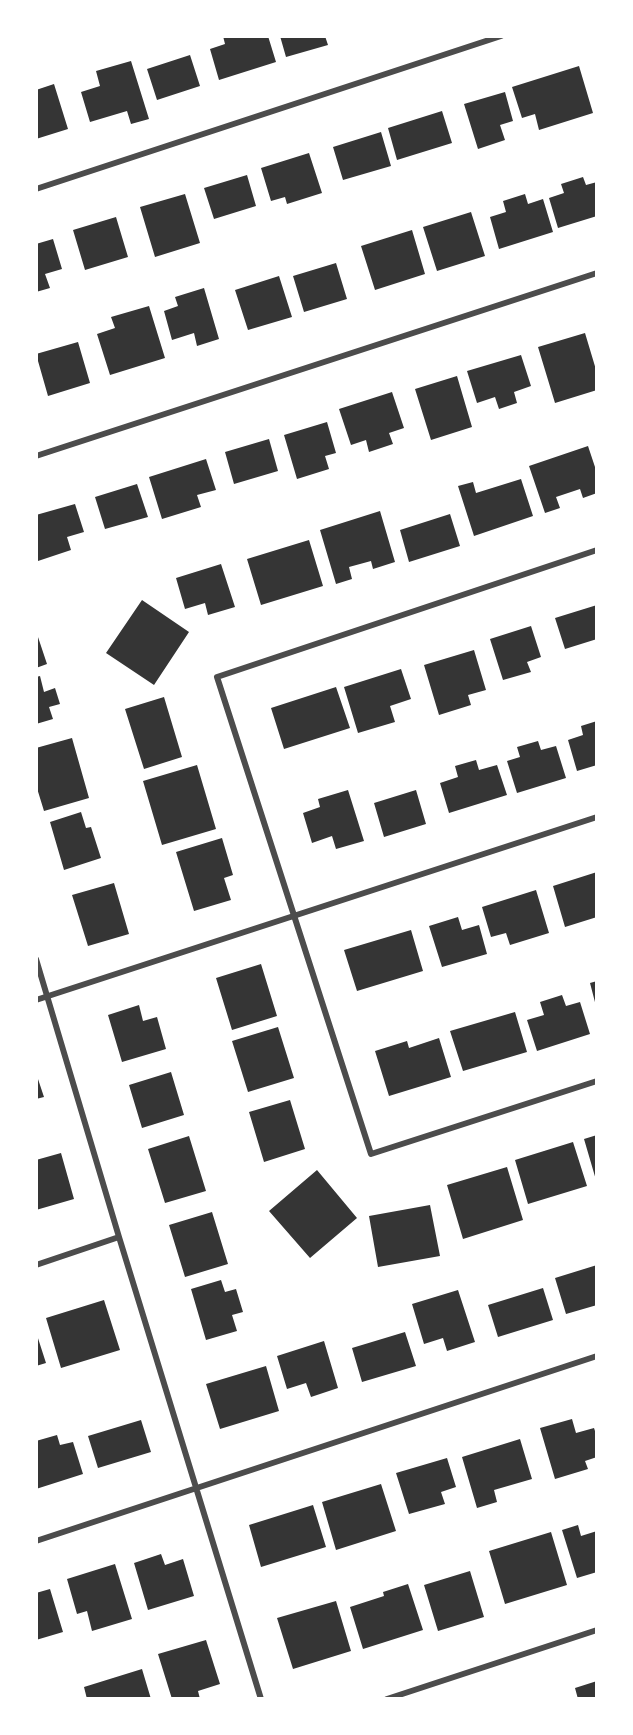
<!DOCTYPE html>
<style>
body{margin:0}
#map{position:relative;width:633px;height:1735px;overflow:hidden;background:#fff;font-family:Manrope,sans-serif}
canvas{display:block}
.frame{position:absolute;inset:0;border:38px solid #fff;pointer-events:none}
</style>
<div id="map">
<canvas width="633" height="1735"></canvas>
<div class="frame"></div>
</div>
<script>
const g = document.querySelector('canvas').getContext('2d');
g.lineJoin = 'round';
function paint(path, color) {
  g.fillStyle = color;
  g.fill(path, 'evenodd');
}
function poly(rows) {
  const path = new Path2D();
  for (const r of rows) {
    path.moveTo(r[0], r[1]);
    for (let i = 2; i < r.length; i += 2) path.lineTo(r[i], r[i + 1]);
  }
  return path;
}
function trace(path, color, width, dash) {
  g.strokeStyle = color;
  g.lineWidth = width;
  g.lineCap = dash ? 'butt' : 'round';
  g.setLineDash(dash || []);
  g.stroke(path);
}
paint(poly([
 [223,36,268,36,276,62,219,80,210,49,225,44],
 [280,36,325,36,328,45,286,57],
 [190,55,200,86,157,100,147,69],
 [131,61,149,119,131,124,127,111,90,122,81,92,100,86,96,71],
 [579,66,593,113,539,130,535,114,522,118,512,87],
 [54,84,68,129,36,139,36,90],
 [505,92,513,121,500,125,505,140,478,149,464,104],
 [442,111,452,143,397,160,388,128],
 [381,132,391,166,343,180,333,147],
 [309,153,322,193,287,204,285,197,271,201,261,168],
 [247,175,256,206,214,219,204,188],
 [583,177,586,185,597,182,597,216,558,228,549,198,564,193,561,184],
 [185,194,200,243,155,257,140,207],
 [525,194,528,204,543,199,553,232,499,249,490,217,506,212,503,201],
 [471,212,485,256,437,271,423,227],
 [116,217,128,257,85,270,73,230],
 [412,230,425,274,375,290,361,246],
 [53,239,62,269,45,274,50,288,36,292,36,244],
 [336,263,347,299,304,312,293,276],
 [279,276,292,317,248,330,235,290],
 [204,288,219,339,197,346,194,333,172,340,164,311,178,306,175,297],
 [149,306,165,358,110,375,97,334,115,328,111,317],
 [585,333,597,373,597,390,555,403,538,347],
 [78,342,90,383,48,396,36,354],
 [521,355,531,386,514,392,517,403,499,409,495,397,477,403,467,371],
 [457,376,472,427,431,440,415,389],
 [392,392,404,428,389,433,393,444,369,452,366,440,351,445,339,409],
 [327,422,336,453,325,456,329,469,297,479,284,435],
 [269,439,278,471,234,484,225,452],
 [588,446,597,473,597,493,583,498,580,489,556,497,560,508,545,513,529,466],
 [206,459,216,490,197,495,201,507,162,519,149,477],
 [521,479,533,516,474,536,458,486,473,482,476,493],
 [137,484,148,517,105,529,95,497],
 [75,504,84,532,67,537,71,550,38,561,36,554,36,515],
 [380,511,395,562,373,569,371,561,349,567,352,579,336,584,320,530],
 [450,514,460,546,409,562,400,530],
 [309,540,323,586,261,605,247,559],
 [221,564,235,607,208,615,205,603,185,609,176,578],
 [142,600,189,632,154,685,106,653],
 [597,605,597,639,565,649,555,618],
 [531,626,541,657,527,662,531,672,503,680,490,639],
 [36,631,47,664,36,668],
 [474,650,486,690,468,695,471,705,439,715,424,665],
 [401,669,411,699,390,706,395,722,358,733,344,687],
 [40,676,44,692,55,688,60,704,49,707,53,719,36,724,36,677],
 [336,687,350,728,284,749,271,708],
 [164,697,182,757,144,769,125,709],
 [597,721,597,765,577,771,568,740,583,735,581,726],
 [72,738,89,798,44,811,36,785,36,748],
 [538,741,541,750,556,746,566,778,517,793,507,761,520,757,517,747],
 [476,760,479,770,497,765,507,795,449,813,440,783,458,777,455,766],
 [197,765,216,829,162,845,143,781],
 [348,790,364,841,336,849,332,836,312,843,303,813,320,807,318,799],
 [416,790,426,824,384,837,374,803],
 [81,812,86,828,91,827,101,858,64,870,50,822],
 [222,838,233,875,224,878,231,900,194,911,176,852],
 [597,872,597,917,565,927,553,886],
 [114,883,129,934,88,946,72,895],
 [536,890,549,933,510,945,506,933,491,937,482,907],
 [458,917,462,930,479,925,487,954,442,967,429,926],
 [411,930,423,971,357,991,344,950],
 [261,964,277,1016,232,1030,216,978],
 [597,981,597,1006,596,1006,590,983],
 [562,995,566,1006,580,1002,590,1034,537,1051,527,1020,544,1015,540,1002],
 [139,1005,143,1021,157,1017,166,1049,122,1062,108,1015],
 [515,1012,527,1052,463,1071,450,1031],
 [278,1027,294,1078,248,1092,232,1041],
 [439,1038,451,1077,389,1096,375,1051,407,1041,409,1048],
 [171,1072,184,1115,142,1128,129,1085],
 [36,1073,44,1097,36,1099],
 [290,1100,305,1149,264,1162,249,1112],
 [597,1135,597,1180,596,1180,584,1139],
 [189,1136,206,1191,165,1203,148,1149],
 [573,1142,587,1186,528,1204,515,1160],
 [61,1153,74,1199,36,1210,36,1160],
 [507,1167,523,1220,463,1239,447,1185],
 [317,1170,357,1218,310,1258,269,1211],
 [430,1205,440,1256,378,1267,369,1216],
 [212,1212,228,1264,185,1277,169,1225],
 [597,1265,597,1305,566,1314,555,1278],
 [221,1280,225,1292,236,1289,243,1312,232,1315,237,1331,206,1340,191,1289],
 [543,1288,553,1320,498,1337,488,1305],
 [458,1290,475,1342,447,1351,443,1338,424,1344,412,1304],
 [104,1300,120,1350,61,1368,46,1318],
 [36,1332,46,1363,36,1366],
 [405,1332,416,1366,362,1382,352,1348],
 [324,1341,338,1388,311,1397,306,1383,287,1389,277,1356],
 [266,1366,279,1411,220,1429,206,1384],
 [572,1419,576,1433,594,1428,597,1437,597,1457,585,1461,588,1469,555,1479,540,1428],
 [141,1420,151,1452,98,1468,88,1436],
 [57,1435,60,1445,73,1442,83,1474,36,1489,36,1441],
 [520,1439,532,1479,494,1490,497,1502,477,1508,462,1457],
 [447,1458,456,1487,441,1492,445,1504,409,1514,396,1473],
 [381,1484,396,1531,336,1550,322,1502],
 [313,1505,326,1547,261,1567,249,1525],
 [578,1525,581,1536,597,1531,597,1572,577,1578,562,1530],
 [551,1532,567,1585,505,1604,489,1551],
 [161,1554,165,1565,183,1559,194,1596,148,1610,134,1563],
 [115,1564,132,1619,92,1631,87,1611,77,1614,67,1579],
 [470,1571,484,1617,438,1631,424,1585],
 [408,1584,423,1630,363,1649,350,1607,384,1596,383,1592],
 [50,1589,63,1632,36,1640,36,1593],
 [336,1601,351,1651,293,1669,277,1618],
 [206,1640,220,1684,198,1691,200,1699,172,1699,158,1654],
 [142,1669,151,1699,87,1699,84,1687],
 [597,1681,597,1699,578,1699,575,1688]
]), '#353535');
trace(poly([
 [36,189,501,36],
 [36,456,597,273],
 [597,550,217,677,371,1154,597,1081],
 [36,959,119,1237,261,1699],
 [36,1000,597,817],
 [36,1265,119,1237],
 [36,1541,597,1356],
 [387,1699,597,1630]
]), '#4c4c4c', 6);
</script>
